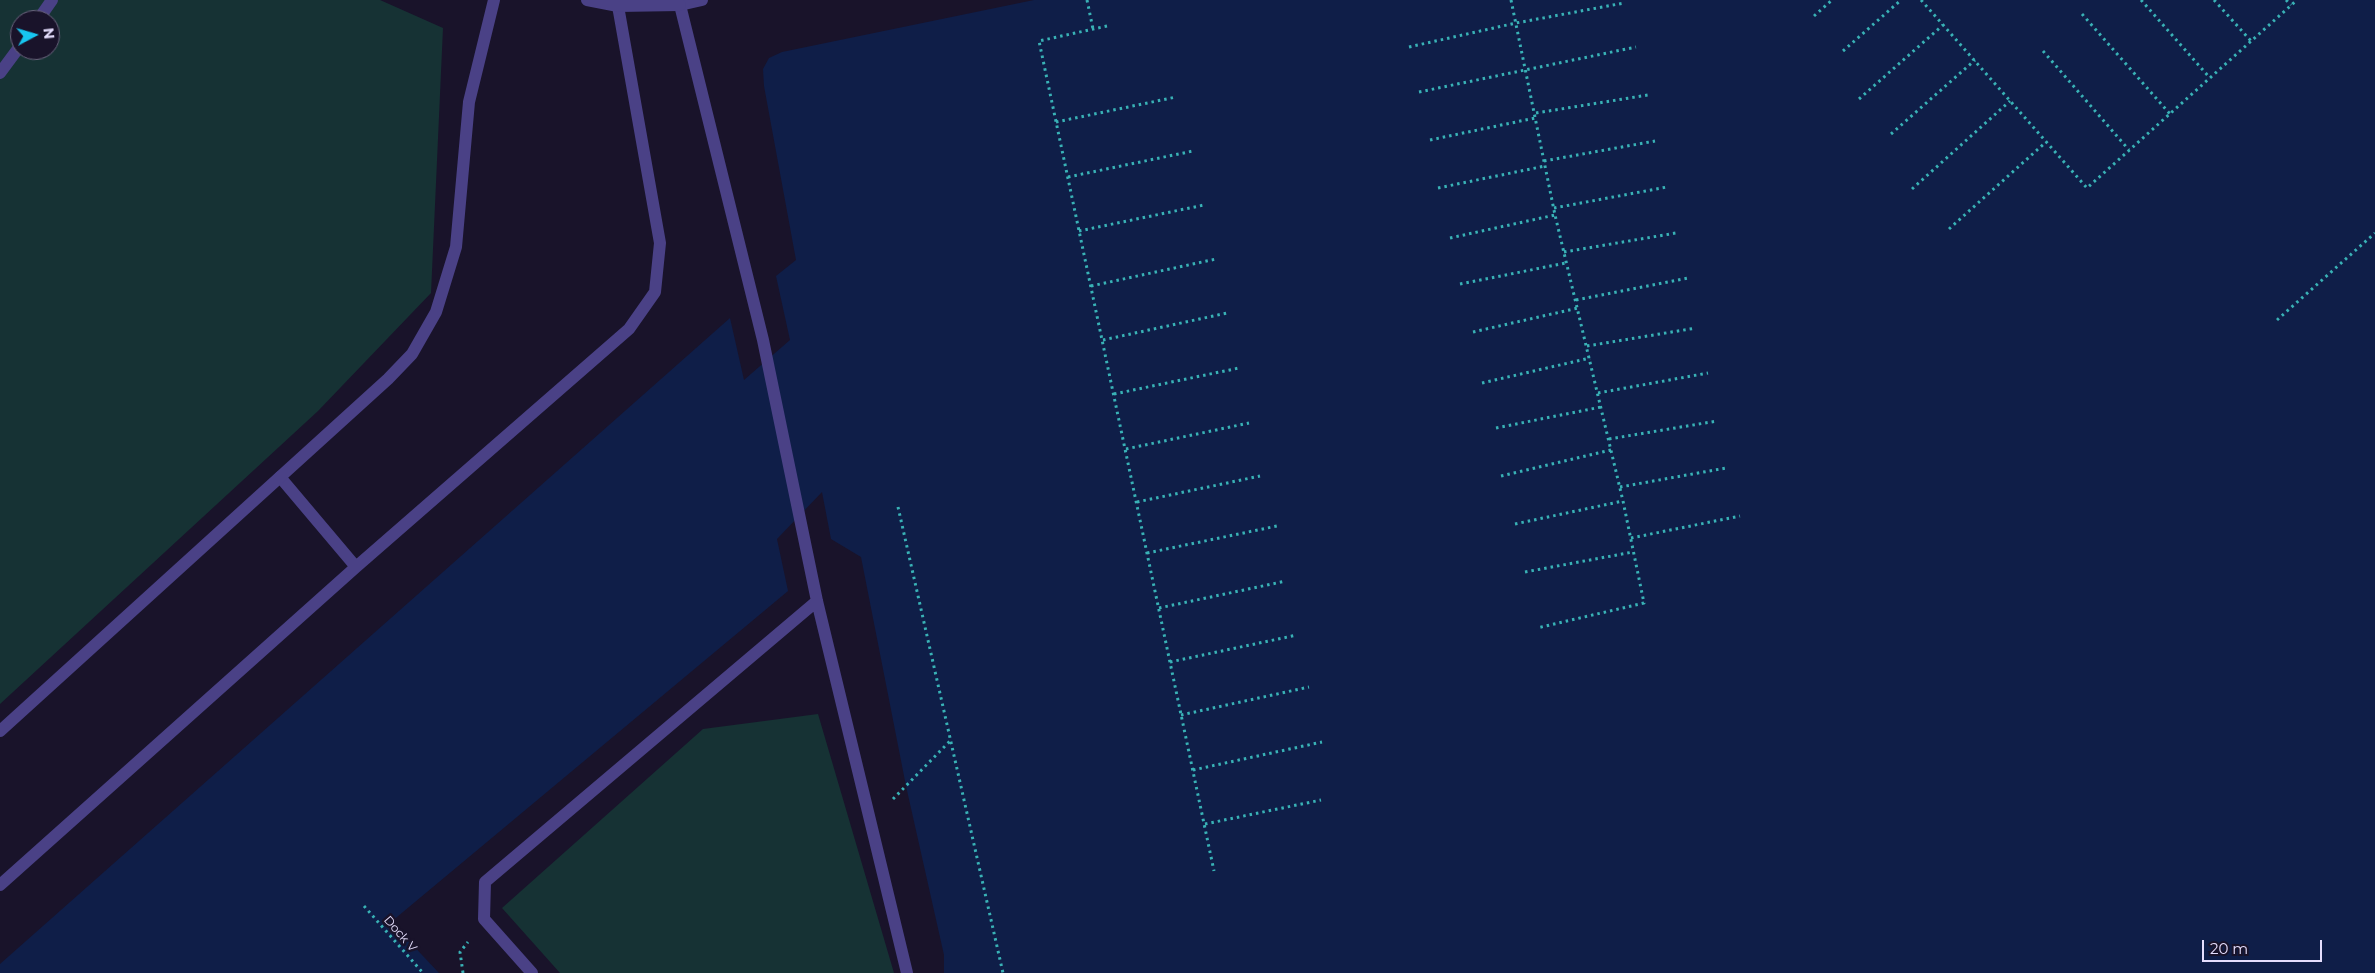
<!DOCTYPE html>
<style>
body{margin:0}
#map{position:relative;width:2375px;height:973px;overflow:hidden;background:#19132a;font-family:Montserrat,sans-serif}
canvas{display:block}
.north{position:absolute;left:10px;top:10px;width:50px;height:50px;box-sizing:border-box;background:#19132a;border:1px solid #6b647e;border-radius:50%;rotate:84deg;font-size:14px;font-weight:700;line-height:20px;text-align:center;color:#e5defd}
.north::after{content:'';display:block;margin:auto;width:18px;height:22px;background:#17c6f0;clip-path:polygon(50% 0,100% 100%,50% 72%,0 100%)}
.scale{position:absolute;left:2202px;top:940px;width:120px;height:22px;box-sizing:border-box;border:2px solid #e5defd;border-top:0;padding-left:6px;font-size:15px;line-height:18px;white-space:nowrap;color:#e5defd;-webkit-text-stroke:4px #19132a;paint-order:stroke}
</style>
<div id="map">
<canvas width="2375" height="973"></canvas>
<div class="north">N</div>
<div class="scale">20 m</div>
</div>
<script>
const g = document.querySelector('canvas').getContext('2d');
g.lineJoin = 'round';
function paint(path, color) {
  g.fillStyle = color;
  g.fill(path, 'evenodd');
}
function poly(rows) {
  const path = new Path2D();
  for (const r of rows) {
    path.moveTo(r[0], r[1]);
    for (let i = 2; i < r.length; i += 2) path.lineTo(r[i], r[i + 1]);
  }
  return path;
}
function trace(path, color, width, dash) {
  g.strokeStyle = color;
  g.lineWidth = width;
  g.lineCap = dash ? 'butt' : 'round';
  g.setLineDash(dash || []);
  g.stroke(path);
}
function drawText(font, color, halo, rows, align = 'center') {
  g.font = font + ' Montserrat,sans-serif';
  g.lineWidth = 5;
  g.setLineDash([]);
  g.textBaseline = 'middle';
  g.strokeStyle = halo;
  g.fillStyle = color;
  for (const [text, x, y, turn = 0] of rows) {
    g.save();
    g.translate(x, y);
    g.rotate((+turn || 0) * Math.PI / 180);
    g.textAlign = isNaN(turn) ? turn : align;
    if (halo) g.strokeText(text, 0, 0);
    g.fillText(text, 0, 0);
    g.restore();
  }
}
paint(poly([
 [0,0,380,0,443,28,431,293,318,411,0,704],
 [20,20,50,20,50,50,20,50],
 [818,714,894,973,560,973,502,908,703,729]
]), '#163234');
paint(poly([
 [1034,0,2375,0,2375,973,944,973,944,955,906,786,861,557,831,539,822,492,777,539,788,591,391,922,439,973,0,973,0,964,730,318,744,380,790,340,776,276,796,260,764,86,763,69,769,58,782,52]
]), '#0f1e48');
trace(poly([
 [1087,0,1093,29],
 [1511,0,1555,215,1623,501,1644,603,1537,628],
 [1921,0,2087,188,2297,0],
 [2141,0,2210,78],
 [2214,0,2251,41],
 [2286,0,2291,5],
 [2082,14,2170,114],
 [1814,16,1832,0],
 [1107,26,1039,41,1214,871],
 [1409,47,1516,23,1624,3],
 [1843,51,1901,0],
 [2043,51,2129,150],
 [1419,92,1636,47],
 [1859,99,1943,25],
 [1536,113,1648,95],
 [1056,122,1176,97],
 [1891,134,1975,60],
 [1430,140,1535,118],
 [1544,161,1655,141],
 [1068,177,1193,151],
 [1438,188,1545,166],
 [1912,189,2010,101],
 [1554,208,1667,187],
 [1949,229,2046,142],
 [1079,231,1204,205],
 [1450,238,1555,215],
 [1564,252,1676,233],
 [1460,284,1566,263],
 [1091,286,1216,259],
 [1576,300,1688,278],
 [2277,320,2375,233],
 [1473,332,1578,308],
 [1103,340,1227,313],
 [1587,346,1696,328],
 [1482,383,1590,358],
 [1598,393,1708,373],
 [1114,394,1239,368],
 [1496,428,1601,407],
 [1609,439,1717,421],
 [1126,449,1249,423],
 [1501,476,1611,450],
 [1620,487,1726,468],
 [1137,502,1260,476],
 [898,507,1003,973],
 [1515,524,1623,501],
 [1631,538,1740,516],
 [1147,553,1277,526],
 [1525,572,1633,552],
 [1159,608,1286,581],
 [1170,662,1297,635],
 [1181,715,1309,687],
 [1193,770,1322,742],
 [893,799,952,739],
 [1205,824,1321,800],
 [364,906,423,973],
 [463,973,460,952,468,942]
]), '#39b2b6', 3, [2.5, 4]);
trace(poly([
 [38,20,52,0],
 [0,73,20,46],
 [280,477,356,567],
 [0,885,356,567,629,329,655,292,660,243,618,6]
]), '#4a4186', 12);
trace(poly([
 [702,0,680,5,763,340,817,601,907,973],
 [532,973,484,919,485,882,817,601]
]), '#4a4186', 12);
trace(poly([
 [587,0,618,6,680,5],
 [0,731,388,379,412,354,436,312,456,247,469,102,494,0]
]), '#4a4186', 12);
drawText('12px', '#e5defd', '#19132a', [
 ["Dock V",400,934,49]
]);
</script>
